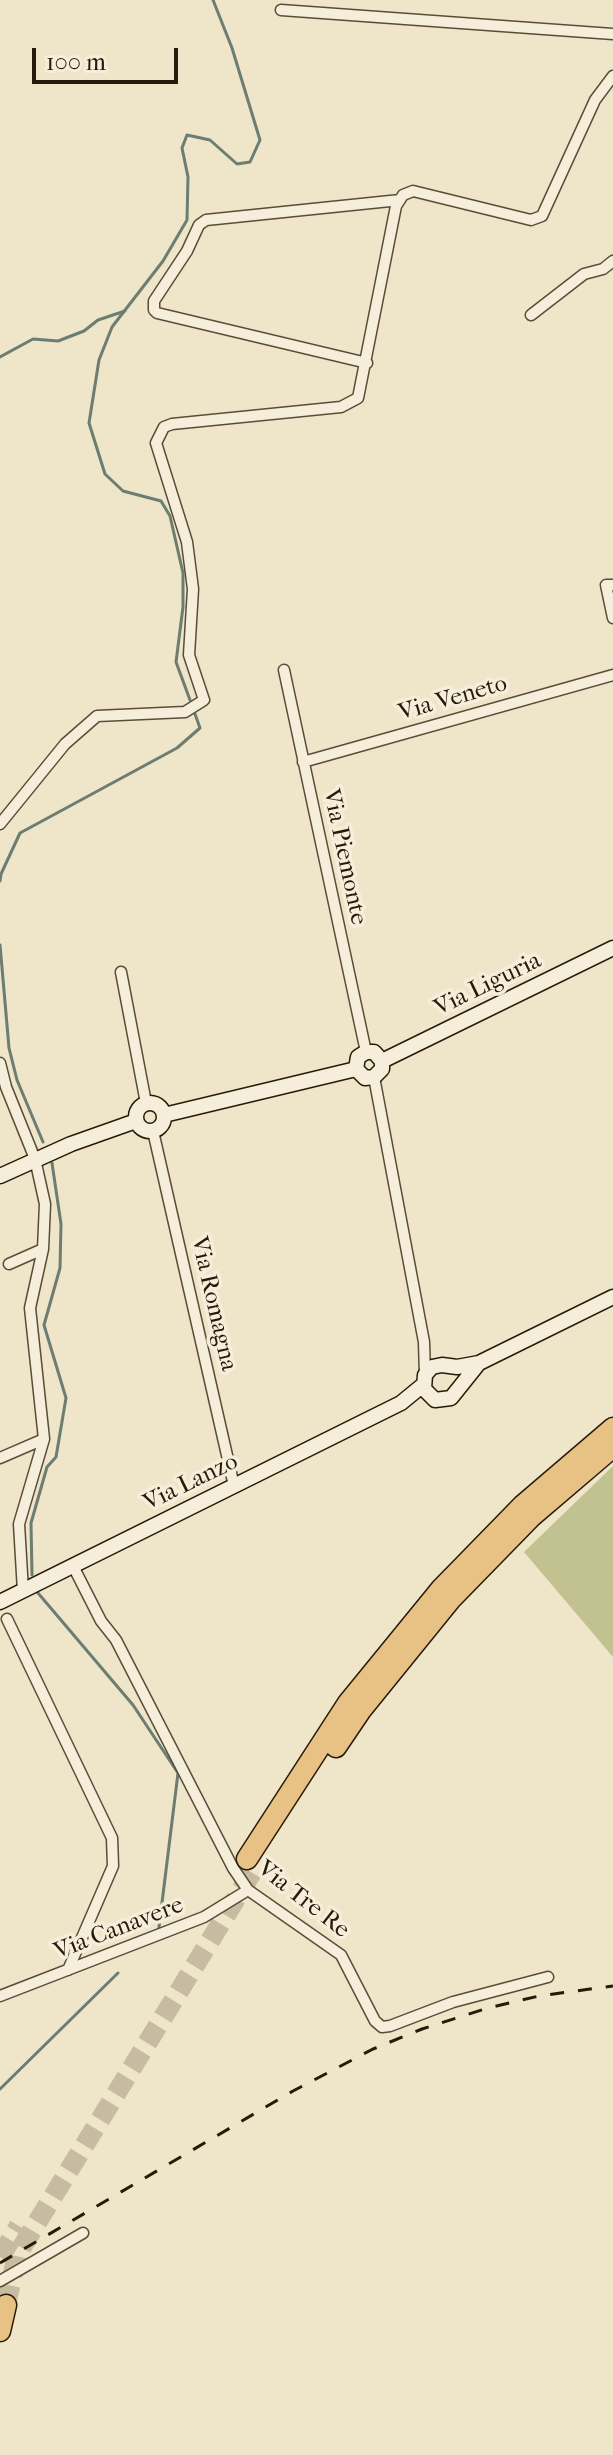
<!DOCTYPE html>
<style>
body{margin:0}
#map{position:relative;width:613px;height:2455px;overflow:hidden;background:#efe5c8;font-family:"IM FELL French Canon",serif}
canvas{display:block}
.scale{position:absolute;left:32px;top:48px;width:146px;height:36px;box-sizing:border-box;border:4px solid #271a09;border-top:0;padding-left:10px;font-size:24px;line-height:28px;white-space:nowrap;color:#271a09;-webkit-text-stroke:6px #f5eedb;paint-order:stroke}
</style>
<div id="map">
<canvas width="613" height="2455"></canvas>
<div class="scale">100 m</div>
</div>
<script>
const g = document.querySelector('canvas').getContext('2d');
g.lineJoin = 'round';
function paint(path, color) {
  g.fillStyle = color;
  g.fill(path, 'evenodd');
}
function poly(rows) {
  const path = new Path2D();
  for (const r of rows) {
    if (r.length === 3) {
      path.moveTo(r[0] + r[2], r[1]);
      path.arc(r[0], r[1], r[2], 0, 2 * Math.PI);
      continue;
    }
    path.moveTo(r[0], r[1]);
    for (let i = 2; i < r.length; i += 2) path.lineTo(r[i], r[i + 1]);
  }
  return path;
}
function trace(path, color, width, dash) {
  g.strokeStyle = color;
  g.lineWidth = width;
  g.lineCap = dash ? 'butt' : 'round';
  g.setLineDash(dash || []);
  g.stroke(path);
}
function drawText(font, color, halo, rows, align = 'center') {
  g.font = font + ' "IM FELL French Canon",serif';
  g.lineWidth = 7;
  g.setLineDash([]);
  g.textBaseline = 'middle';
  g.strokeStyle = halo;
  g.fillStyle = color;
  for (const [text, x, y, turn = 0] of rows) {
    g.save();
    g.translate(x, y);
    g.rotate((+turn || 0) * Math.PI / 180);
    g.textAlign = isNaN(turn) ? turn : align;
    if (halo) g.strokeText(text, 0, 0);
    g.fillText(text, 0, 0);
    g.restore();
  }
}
paint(poly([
 [613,1466,613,1657,524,1552]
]), '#c1c290');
trace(poly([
 [0,357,33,339,58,341,84,331,98,320,125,311],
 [190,700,176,662,183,607,183,573,170,516,161,501,123,491,105,474,89,423,99,360,112,327,163,261,187,220,188,177,182,148,187,135,210,140,237,164,250,162,260,140,232,48,213,0],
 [0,881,1,874,20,833,177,748,200,728,195,714],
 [0,945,9,1048,17,1080,43,1142],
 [32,1575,31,1523,47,1467,56,1457,66,1398,44,1325,60,1268,61,1224,52,1163],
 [38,1593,133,1705,178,1773,159,1927],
 [0,2089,118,1973]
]), '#6c7d71', 3);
trace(poly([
 [0,2257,19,2226],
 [6,2305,17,2255,256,1866]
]), '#c7bca2', 20, [20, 10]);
const street = poly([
 [281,10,613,34],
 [531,315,584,274,603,269,613,261],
 [367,363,157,313,154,310,154,301,187,251,199,225,206,220,400,200],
 [613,585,606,585,613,618],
 [284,670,366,1052],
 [303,762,613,675],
 [0,824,65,744,97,716,185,712,204,700,189,655,193,589,187,542,156,443,164,427,172,424,341,407,358,398,396,206,403,195,413,191,531,220,542,216,595,100,613,76],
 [121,972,146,1103],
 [0,1063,6,1087,35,1159,45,1204,43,1249,30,1308,44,1439,19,1524,23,1591],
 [374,1077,424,1342,425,1375],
 [153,1131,234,1486],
 [9,1264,43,1249],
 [0,1458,44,1439],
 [73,1566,101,1621,116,1640,233,1868,248,1890,341,1955,375,2021,382,2027,390,2026,453,2002,548,1977],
 [7,1619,112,1838,113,1866,68,1970],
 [0,1996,204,1917,248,1890],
 [0,2281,83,2233]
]);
const secondary = poly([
 [382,1061,613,948],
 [356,1069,358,1057,366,1052,374,1052,382,1061],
 [356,1069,365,1078,374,1077,382,1069,382,1061],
 [150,1117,14],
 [164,1115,356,1069],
 [0,1176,71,1144,136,1121],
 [479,1363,451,1398,435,1400,424,1389,425,1375,432,1367,442,1365,457,1367,479,1363,613,1297],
 [0,1602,401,1403,423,1385]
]);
const highway = poly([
 [336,1747,361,1710,451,1599,531,1517,613,1447],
 [247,1859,348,1703,441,1589,523,1505,613,1428],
 [0,2331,6,2305]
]);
trace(street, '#594d39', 13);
trace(secondary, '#271a09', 17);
trace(highway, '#271a09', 23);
trace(street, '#f5eedb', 10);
trace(secondary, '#f5eedb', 14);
trace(highway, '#e8c284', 20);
trace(poly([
 [0,2263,293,2091,373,2049,422,2029,488,2008,539,1996,613,1986]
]), '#271a09', 3, [14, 14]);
drawText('24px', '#271a09', '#f5eedb', [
 ["Via Veneto",453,699,-16],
 ["Via Piemonte",344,857,78],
 ["Via Liguria",488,985,-26],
 ["Via Romagna",213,1304,77],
 ["Via Lanzo",191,1483,-26],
 ["Via Tre Re",303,1900,38],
 ["Via Canavere",119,1929,-21]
]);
</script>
